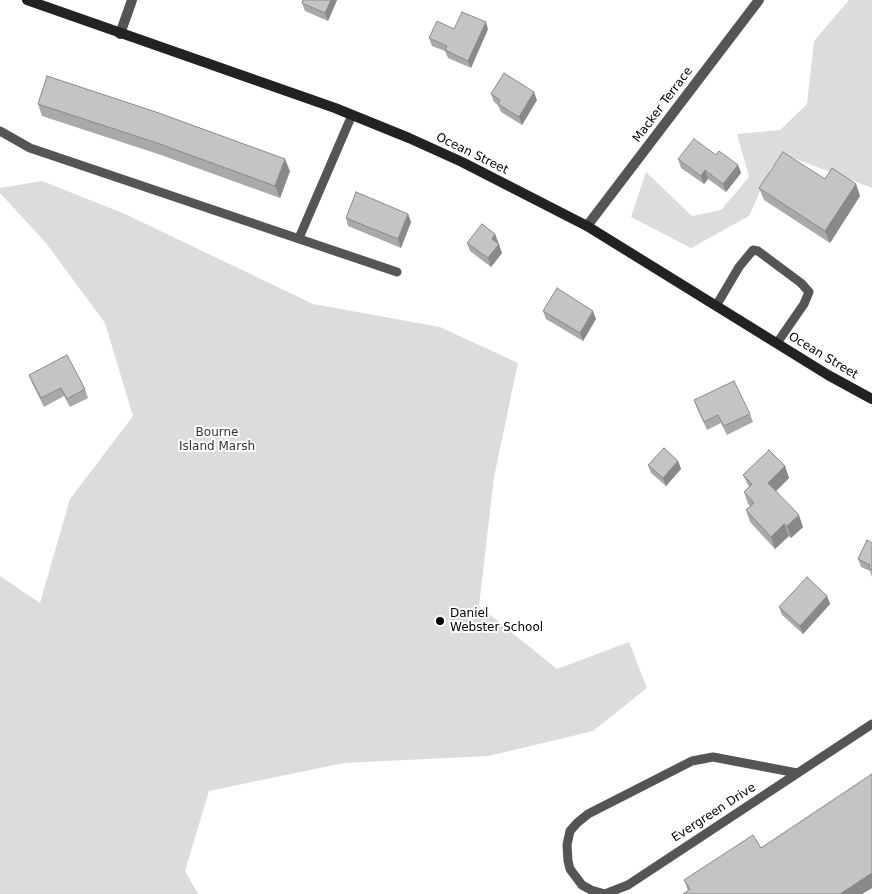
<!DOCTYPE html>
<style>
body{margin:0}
canvas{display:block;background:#fff}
</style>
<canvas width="872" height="894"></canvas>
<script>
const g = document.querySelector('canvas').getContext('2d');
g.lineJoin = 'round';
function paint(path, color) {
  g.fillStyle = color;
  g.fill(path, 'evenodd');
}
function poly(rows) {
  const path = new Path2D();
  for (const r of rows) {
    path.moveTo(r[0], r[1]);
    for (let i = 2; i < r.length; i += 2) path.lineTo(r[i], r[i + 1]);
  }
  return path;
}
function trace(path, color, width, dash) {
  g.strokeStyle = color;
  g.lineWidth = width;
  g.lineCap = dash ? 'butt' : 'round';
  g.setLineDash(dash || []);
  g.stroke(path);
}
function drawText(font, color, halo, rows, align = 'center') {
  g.font = font + ' "DejaVu Sans",sans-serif';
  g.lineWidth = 4;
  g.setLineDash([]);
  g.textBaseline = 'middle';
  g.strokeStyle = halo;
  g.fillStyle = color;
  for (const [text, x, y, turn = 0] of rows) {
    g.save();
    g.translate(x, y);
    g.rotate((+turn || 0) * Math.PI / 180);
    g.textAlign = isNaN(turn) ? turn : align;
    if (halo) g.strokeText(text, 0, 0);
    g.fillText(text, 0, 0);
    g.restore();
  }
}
paint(poly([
 [849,0,872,0,872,188,783,154,770,169,749,216,691,248,631,217,646,172,692,216,721,210,749,177,737,134,780,130,807,104,814,41],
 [42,181,125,214,313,304,440,327,518,363,494,477,479,606,557,669,629,642,647,688,593,731,489,756,344,763,209,791,185,871,198,894,0,894,0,576,40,603,70,499,133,416,105,323,46,243,0,193,0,188]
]), '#dcdcdc');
trace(poly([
 [0,131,30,148,397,272],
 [299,238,352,115],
 [716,306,739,267,753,250,758,251,801,283,809,292,804,304,777,343],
 [797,773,713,757,692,761,588,814,577,823,570,831,567,845,568,861,570,869,582,885,591,890,605,894,628,885,872,724]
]), '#555', 9);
trace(poly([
 [120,34,132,0],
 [587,226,759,0]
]), '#555', 10);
trace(poly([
 [27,0,335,108,409,138,462,162,587,226,828,375,872,399]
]), '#222', 10);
paint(poly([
 [337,0,328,21,305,11,302,3],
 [454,29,488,29,471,68,448,58,445,51,432,46,429,38],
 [491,94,537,100,522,125,501,112,498,105,494,102],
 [38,104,290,171,280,198,161,155,42,116],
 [716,155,738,165,741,173,726,192,708,179,704,184,681,168,678,159],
 [856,184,860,196,830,243,764,200,759,188],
 [408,214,411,222,401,248,348,226,346,218],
 [495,234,498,242,497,243,502,253,491,267,470,251,467,243],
 [543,311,596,319,583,341,546,319],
 [29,375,85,389,88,398,70,407,64,396,44,407,32,383],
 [694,400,750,414,753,422,727,435,721,423,707,430,697,408],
 [678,461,681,469,666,486,651,473,648,465],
 [785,466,789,478,776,491,803,527,791,538,789,536,775,549,750,522,746,510,750,506,748,504,744,492,749,487,743,475],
 [872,543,872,577,870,571,861,567,858,559],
 [827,596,830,604,803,634,782,615,779,607],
 [872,774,872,888,862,894,683,894,688,891,684,880,761,848]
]), '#a9a9a9');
paint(poly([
 [331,0,337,0,328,21,325,13],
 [486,22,488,29,471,68,468,61],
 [534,92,537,100,522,125,519,117],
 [285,159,290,171,280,198,275,186],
 [738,165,741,173,726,192,723,184],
 [705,170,708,179,704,184,701,176],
 [856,184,860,196,830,243,825,231],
 [408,214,411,222,401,248,398,239],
 [495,234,498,242,494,247,492,239],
 [499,244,502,253,491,267,488,258],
 [593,311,596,319,583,341,580,333],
 [678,461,681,469,666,486,663,478],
 [785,466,789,478,772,495,768,483],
 [799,515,803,527,791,538,787,526],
 [784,524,789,536,775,549,771,537],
 [827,596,830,604,803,634,800,626],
 [872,873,872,888,862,894,840,894]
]), '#898989');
const building = poly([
 [303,0,331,0,325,13,302,3,303,0],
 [462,12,486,22,468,61,445,50,447,46,429,38,437,21,454,29,462,12],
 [504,73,534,92,519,117,498,104,500,100,491,94,504,73],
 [47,76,156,112,285,159,275,186,157,143,38,104,47,76],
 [694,139,716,155,719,151,738,165,723,184,705,170,701,176,678,159,694,139],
 [783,152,825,179,832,168,856,184,825,231,759,188,783,152],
 [356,192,408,214,398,239,346,218,356,192],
 [482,224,495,234,492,239,499,244,488,258,467,243,482,224],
 [557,288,593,311,580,333,543,311,557,288],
 [67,355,85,389,67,399,61,388,41,398,29,375,67,355],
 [734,381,750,414,724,426,718,415,704,422,694,400,734,381],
 [664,448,678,461,663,478,648,465,664,448],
 [769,450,785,466,768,483,799,515,787,526,784,524,771,537,746,510,754,503,744,492,752,484,743,475,769,450],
 [867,540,872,543,872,570,869,568,870,565,858,559,867,540],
 [807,577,827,596,800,626,779,607,807,577],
 [872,774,872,873,840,894,683,894,690,889,684,880,753,835,761,848,872,774]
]);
paint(building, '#c4c4c4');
trace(building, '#898989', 1);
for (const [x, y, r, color] of [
 [440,621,5,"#000"]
]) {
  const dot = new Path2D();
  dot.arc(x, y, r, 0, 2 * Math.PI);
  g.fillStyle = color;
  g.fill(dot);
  trace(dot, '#fff', 2);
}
drawText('12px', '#000', '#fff', [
 ["Macker Terrace",663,105,-53],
 ["Ocean Street",472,154,26],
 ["Ocean Street",823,356,31],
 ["Evergreen Drive",714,813,-33]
]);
drawText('12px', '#333', '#fff', [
 ["Bourne",217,433],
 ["Island Marsh",217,447]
]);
drawText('12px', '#000', '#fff', [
 ["Daniel",450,614],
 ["Webster School",450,628]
], 'left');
</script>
